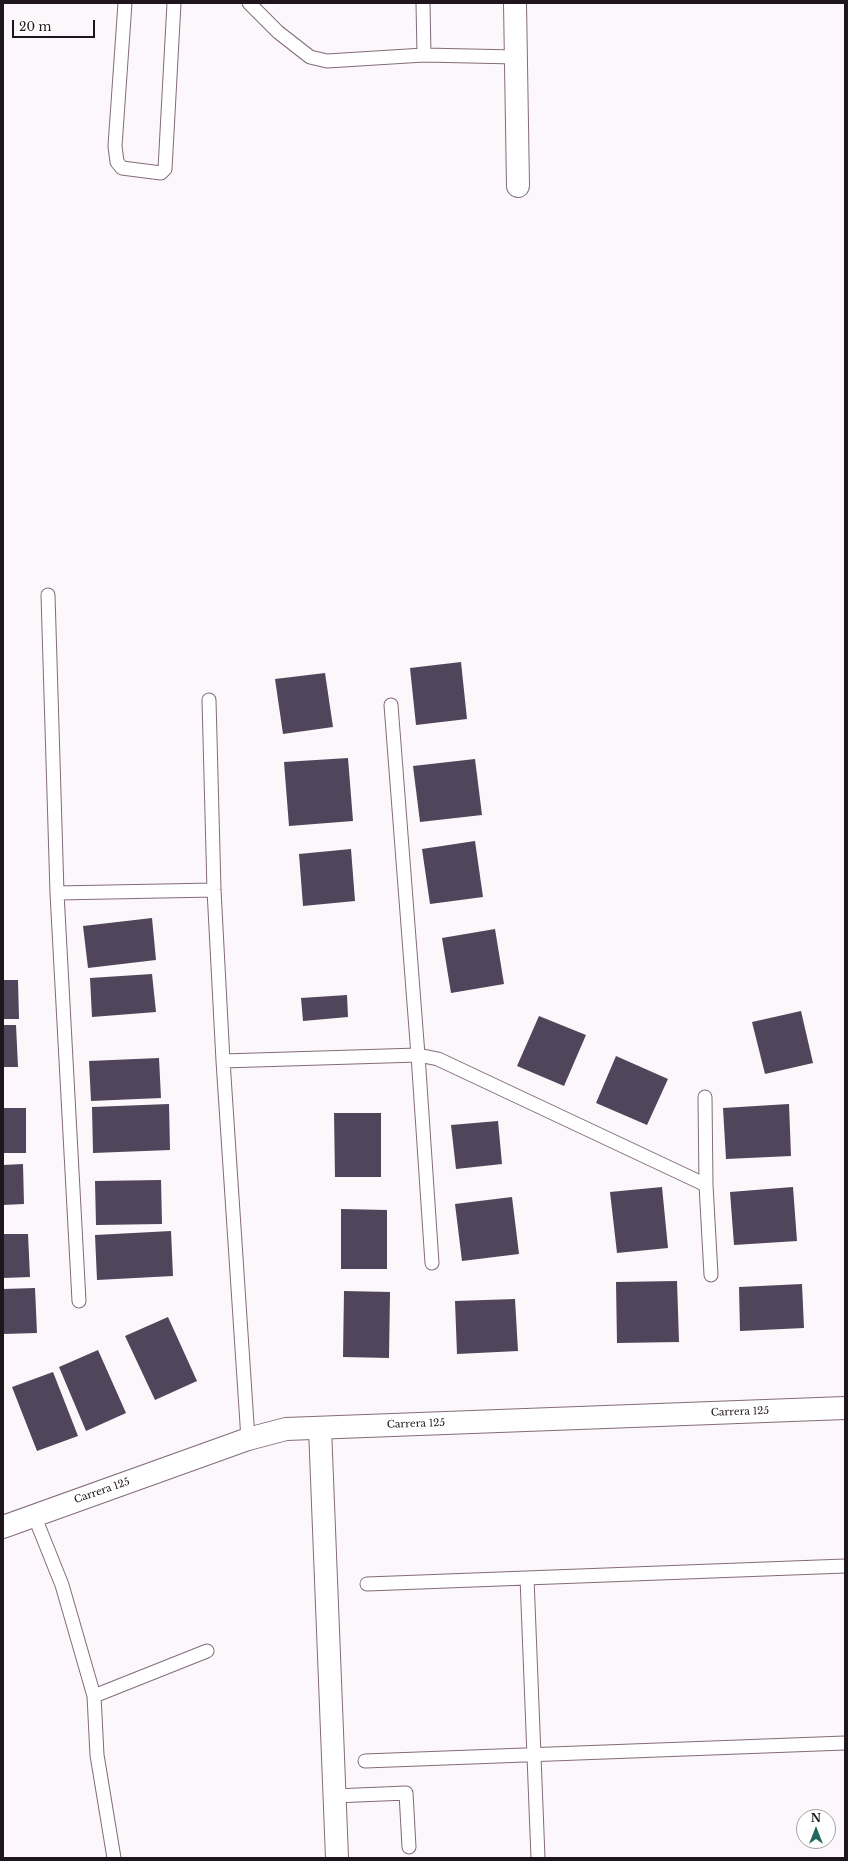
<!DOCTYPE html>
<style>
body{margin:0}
#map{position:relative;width:848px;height:1861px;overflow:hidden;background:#fcf7fa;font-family:"Libre Baskerville",serif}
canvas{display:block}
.frame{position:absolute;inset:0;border:4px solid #1f151c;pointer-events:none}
.north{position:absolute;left:796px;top:1809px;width:40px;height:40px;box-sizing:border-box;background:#fff;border:1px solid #a5a1a4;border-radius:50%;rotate:0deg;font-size:11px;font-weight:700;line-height:16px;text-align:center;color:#1f151c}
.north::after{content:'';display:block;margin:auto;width:14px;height:18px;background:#21695f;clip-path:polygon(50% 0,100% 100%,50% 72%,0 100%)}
.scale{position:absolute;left:12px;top:20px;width:83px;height:18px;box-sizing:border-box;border:2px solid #1f151c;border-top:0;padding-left:5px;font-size:12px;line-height:14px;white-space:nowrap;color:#1f151c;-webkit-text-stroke:3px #fff;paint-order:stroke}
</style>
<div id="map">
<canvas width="848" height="1861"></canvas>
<div class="frame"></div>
<div class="north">N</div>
<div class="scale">20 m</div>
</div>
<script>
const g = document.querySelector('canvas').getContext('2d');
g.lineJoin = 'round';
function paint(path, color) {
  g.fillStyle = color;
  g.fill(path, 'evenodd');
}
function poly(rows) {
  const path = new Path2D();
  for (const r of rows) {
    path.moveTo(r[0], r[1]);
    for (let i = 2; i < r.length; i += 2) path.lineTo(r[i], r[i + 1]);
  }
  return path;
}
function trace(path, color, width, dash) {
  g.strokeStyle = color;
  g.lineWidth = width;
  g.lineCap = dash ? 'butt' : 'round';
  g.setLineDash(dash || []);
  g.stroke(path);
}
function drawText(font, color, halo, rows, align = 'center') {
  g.font = font + ' "Libre Baskerville",serif';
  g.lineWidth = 4;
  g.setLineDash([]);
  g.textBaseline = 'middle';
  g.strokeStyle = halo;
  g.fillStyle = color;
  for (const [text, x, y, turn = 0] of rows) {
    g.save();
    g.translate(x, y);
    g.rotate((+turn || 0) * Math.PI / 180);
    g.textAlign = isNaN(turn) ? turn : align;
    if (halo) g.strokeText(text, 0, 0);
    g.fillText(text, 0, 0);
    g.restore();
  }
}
paint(poly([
 [461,662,467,719,416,725,410,668],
 [325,673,333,727,283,734,275,679],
 [348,758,353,821,289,826,284,762],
 [475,759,482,815,420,822,413,766],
 [475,841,483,897,430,904,422,849],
 [351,849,355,901,303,906,299,854],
 [152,918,156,960,88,968,83,926],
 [495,929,504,984,451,993,442,938],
 [152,974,156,1012,92,1017,90,978],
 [3,980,18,980,19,1019,3,1019],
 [347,995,348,1017,303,1021,301,998],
 [801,1011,813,1063,765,1074,752,1022],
 [539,1016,586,1035,564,1086,517,1066],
 [3,1025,16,1025,18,1067,3,1067],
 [616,1056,668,1079,647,1125,596,1103],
 [159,1058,161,1098,91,1101,89,1061],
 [169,1104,170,1150,93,1153,92,1107],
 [789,1104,791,1156,726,1159,723,1108],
 [3,1108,26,1108,26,1153,3,1153],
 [334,1113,381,1113,381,1177,335,1177],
 [498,1121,502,1164,456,1169,451,1125],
 [23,1164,24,1204,3,1205,3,1165],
 [161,1180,162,1224,96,1225,95,1181],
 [662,1187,668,1248,617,1253,610,1192],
 [793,1187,797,1241,734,1245,730,1192],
 [512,1197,519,1254,462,1261,455,1204],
 [341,1209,387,1210,387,1269,341,1269],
 [171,1231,173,1276,97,1280,95,1235],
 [3,1234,28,1234,30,1277,3,1278],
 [677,1281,679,1342,617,1343,616,1282],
 [802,1284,804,1328,740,1331,739,1287],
 [35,1288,37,1333,3,1334,3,1289],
 [344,1291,390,1292,389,1358,343,1357],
 [515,1299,518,1351,457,1354,455,1301],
 [168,1317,197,1381,155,1400,125,1336],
 [98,1350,126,1413,86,1431,59,1367],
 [53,1372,78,1436,37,1451,12,1387]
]), '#50455b');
const service = poly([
 [125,3,115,146,117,162,122,168,161,173,165,169,174,3],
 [249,3,278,32,310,57,327,61,424,55],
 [423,3,424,55,516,57],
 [48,595,57,893,79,1301],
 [209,700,214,890,223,1061,248,1439],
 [391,705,418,1055,432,1263],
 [57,893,214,890],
 [223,1061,418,1055,438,1059,706,1185],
 [705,1097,706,1185,711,1275],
 [34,1515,62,1585,94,1696,97,1755,114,1858],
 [527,1578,538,1858],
 [367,1584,845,1566],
 [94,1696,207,1651],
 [365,1761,845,1743],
 [334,1796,406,1793,409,1847]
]);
const minor = poly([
 [515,3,518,186],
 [320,1428,337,1858]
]);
const tertiary = poly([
 [3,1527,248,1439,286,1429,845,1408]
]);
trace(service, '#836b7b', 15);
trace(minor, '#836b7b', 24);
trace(tertiary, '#836b7b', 24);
trace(service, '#fff', 13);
trace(minor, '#fff', 22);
trace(tertiary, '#fff', 22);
drawText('10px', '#1f151c', '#fff', [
 ["Carrera 125",740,1412,-2],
 ["Carrera 125",416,1424,-2],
 ["Carrera 125",102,1491,-19]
]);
</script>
